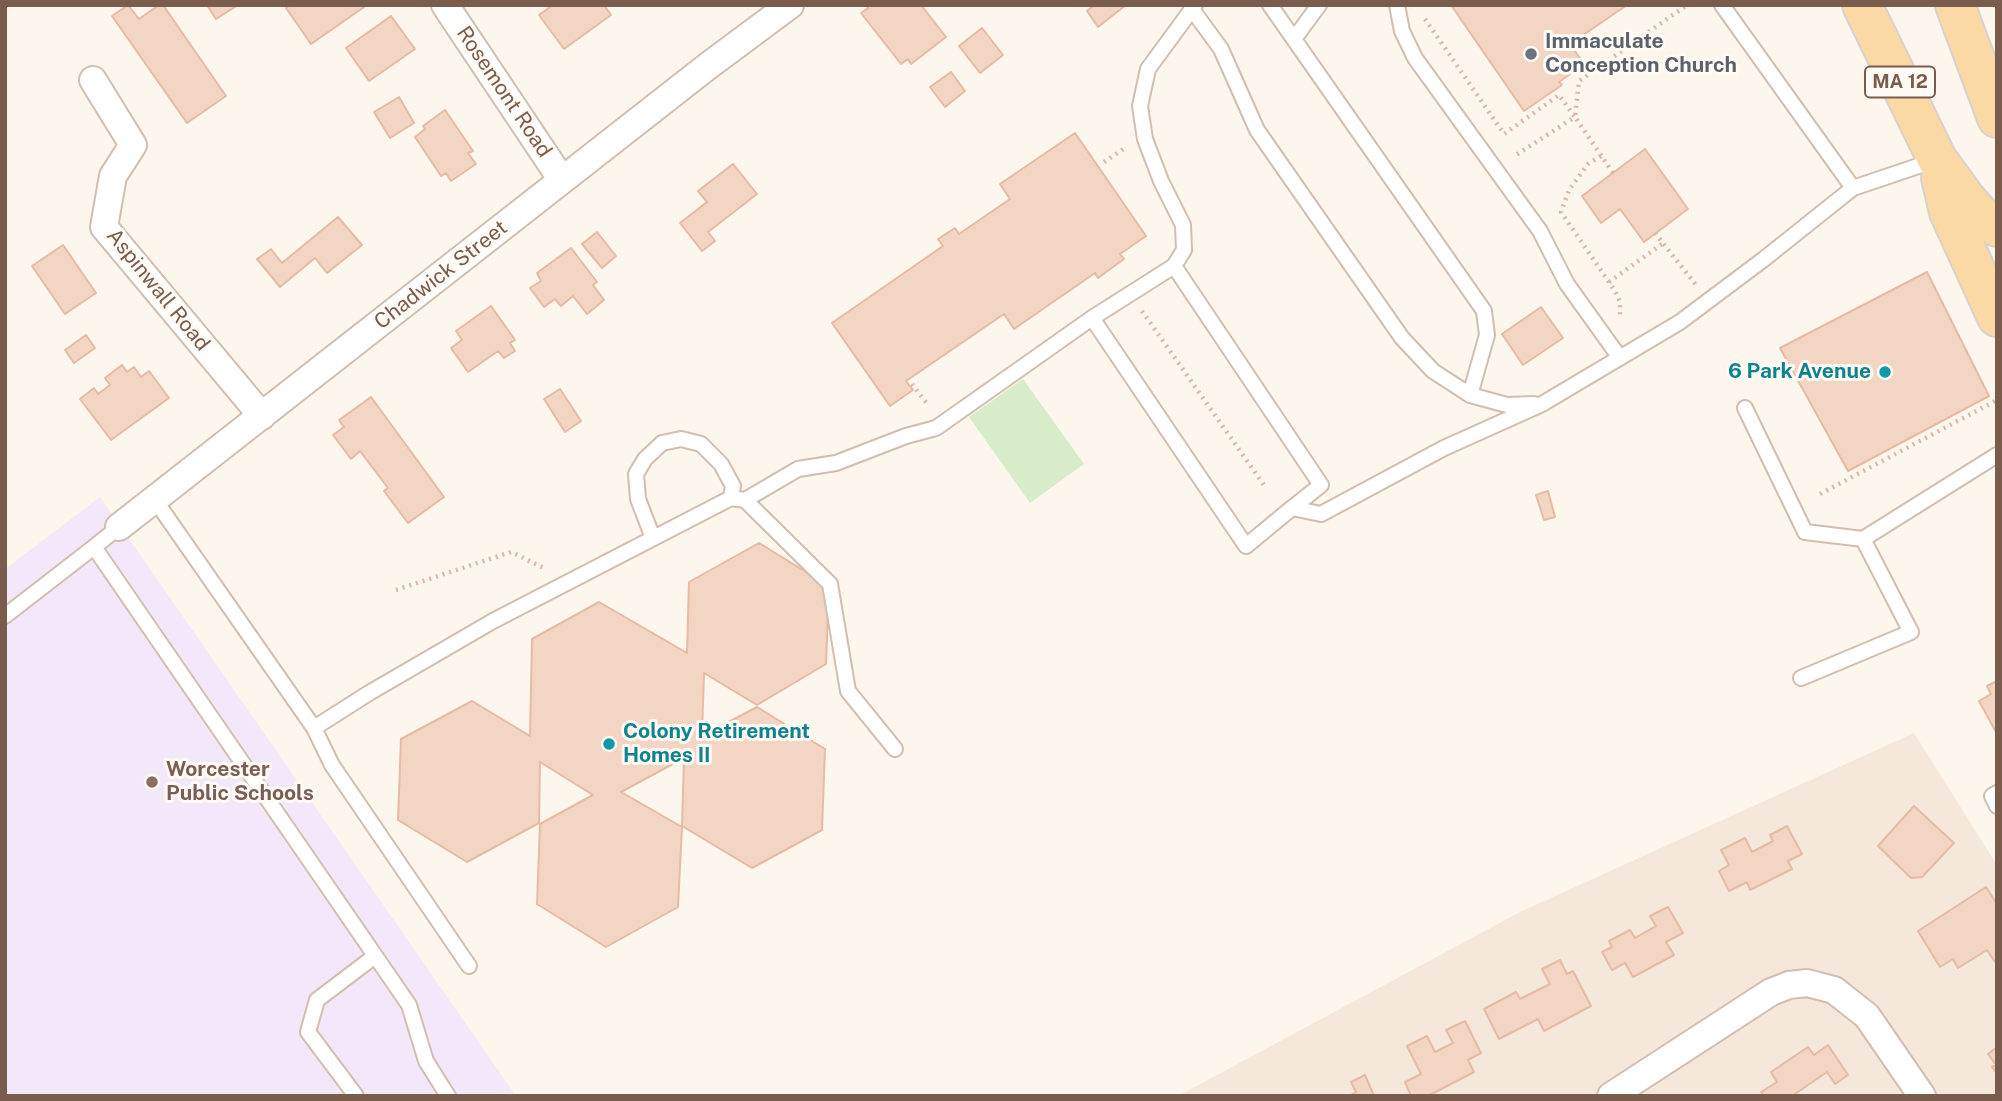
<!DOCTYPE html>
<style>
body{margin:0}
#map{position:relative;width:2002px;height:1101px;overflow:hidden;background:#fdf6ec;font-family:"Public Sans",sans-serif}
canvas{display:block}
.frame{position:absolute;inset:0;border:7px solid #7a5c4d;pointer-events:none}
</style>
<div id="map">
<canvas width="2002" height="1101"></canvas>
<div class="frame"></div>
</div>
<script>
const g = document.querySelector('canvas').getContext('2d');
g.lineJoin = 'round';
function paint(path, color) {
  g.fillStyle = color;
  g.fill(path, 'evenodd');
}
function poly(rows) {
  const path = new Path2D();
  for (const r of rows) {
    path.moveTo(r[0], r[1]);
    for (let i = 2; i < r.length; i += 2) path.lineTo(r[i], r[i + 1]);
  }
  return path;
}
function trace(path, color, width, dash) {
  g.strokeStyle = color;
  g.lineWidth = width;
  g.lineCap = dash ? 'butt' : 'round';
  g.setLineDash(dash || []);
  g.stroke(path);
}
function drawText(font, color, halo, rows, align = 'center') {
  g.font = font + ' "Public Sans",sans-serif';
  g.lineWidth = 6;
  g.setLineDash([]);
  g.textBaseline = 'middle';
  g.strokeStyle = halo;
  g.fillStyle = color;
  for (const [text, x, y, turn = 0] of rows) {
    g.save();
    g.translate(x, y);
    g.rotate((+turn || 0) * Math.PI / 180);
    g.textAlign = isNaN(turn) ? turn : align;
    if (halo) g.strokeText(text, 0, 0);
    g.fillText(text, 0, 0);
    g.restore();
  }
}
paint(poly([
 [1914,733,1997,865,1997,1096,1178,1096,1520,912]
]), '#f5e8da');
paint(poly([
 [100,497,516,1096,5,1096,5,569]
]), '#f3e8fa');
paint(poly([
 [1023,379,1084,464,1030,503,969,417]
]), '#d8ecc9');
const building = poly([
 [128,5,139,19,159,5,163,5,226,96,187,123,112,16,128,5],
 [207,5,238,5,216,19,207,5],
 [290,5,367,5,311,44,286,8,290,5],
 [553,5,604,5,611,15,564,49,539,15,553,5],
 [866,5,921,5,946,37,911,64,908,59,901,64,861,13,868,8,866,5],
 [1094,5,1126,5,1098,27,1087,11,1094,5],
 [1451,5,1627,5,1570,44,1584,64,1559,82,1562,85,1524,111,1451,5],
 [391,16,415,49,369,81,346,48,391,16],
 [982,28,1003,55,980,73,959,46,982,28],
 [951,72,965,91,945,107,930,87,951,72],
 [399,97,414,123,390,138,374,112,399,97],
 [445,110,473,151,468,153,476,164,451,181,446,173,441,176,415,137,425,129,423,126,445,110],
 [1075,133,1146,236,1120,254,1124,259,1098,278,1095,273,1014,329,1004,314,906,381,913,390,890,406,832,323,943,246,938,239,955,228,959,234,1010,199,1000,184,1075,133],
 [1645,149,1688,209,1644,242,1620,209,1601,223,1582,196,1645,149],
 [733,164,757,194,708,232,715,241,702,251,680,223,707,202,698,191,733,164],
 [338,217,362,245,327,273,315,258,280,287,257,259,271,249,282,263,338,217],
 [597,232,616,256,602,268,582,244,597,232],
 [63,245,96,293,65,314,32,266,63,245],
 [571,248,597,282,593,285,604,300,587,314,573,296,561,306,555,299,544,307,530,288,541,281,537,273,571,248],
 [1927,272,1989,396,1848,471,1780,348,1927,272],
 [491,306,515,340,510,343,515,351,504,358,498,351,468,372,451,348,462,340,456,331,491,306],
 [1541,307,1563,338,1523,365,1502,334,1541,307],
 [86,335,95,348,74,363,65,350,86,335],
 [122,365,127,372,134,367,141,377,149,371,169,398,111,440,80,399,94,388,98,394,110,385,105,378,122,365],
 [560,389,581,421,565,432,544,399,560,389],
 [371,397,444,497,408,523,384,491,388,488,360,451,351,459,333,435,344,427,339,420,371,397],
 [1548,491,1555,517,1544,520,1536,495,1548,491],
 [759,543,829,586,826,664,757,705,704,673,702,736,757,707,825,749,822,830,752,868,682,826,684,758,621,792,682,827,678,907,606,947,537,904,540,824,593,795,540,762,539,823,467,862,398,820,401,739,472,701,530,736,532,639,599,602,687,653,689,582,759,543],
 [1997,681,1997,734,1979,701,1991,694,1987,686,1997,681],
 [1914,806,1954,843,1922,877,1911,878,1878,846,1914,806],
 [1787,826,1802,854,1788,861,1792,869,1750,890,1747,882,1729,891,1719,871,1729,865,1721,850,1745,838,1752,852,1773,841,1770,835,1787,826],
 [1986,887,1997,904,1997,965,1987,950,1958,968,1953,959,1940,967,1918,931,1986,887],
 [1668,907,1683,933,1666,942,1674,955,1633,977,1625,963,1612,970,1602,952,1612,947,1609,941,1630,930,1635,938,1656,926,1650,916,1668,907],
 [1560,960,1567,974,1573,971,1591,1006,1544,1031,1538,1019,1499,1039,1484,1009,1516,992,1520,999,1550,984,1542,969,1560,960],
 [1465,1021,1481,1053,1468,1060,1474,1072,1428,1096,1411,1096,1405,1082,1421,1074,1407,1046,1427,1036,1435,1052,1453,1043,1446,1030,1465,1021],
 [1828,1045,1848,1075,1835,1084,1827,1072,1792,1096,1764,1096,1761,1092,1777,1082,1771,1072,1808,1047,1814,1055,1828,1045],
 [1997,1047,1997,1074,1992,1067,1996,1065,1988,1054,1997,1047],
 [1365,1075,1374,1096,1349,1096,1356,1092,1351,1082,1365,1075]
]);
paint(building, '#f3d5c3');
trace(building, '#e6bba3', 2);
const service = poly([
 [1195,5,1148,69,1140,106,1145,139,1161,181,1183,225,1184,250,1174,266,1092,318,1246,546,1292,508,1321,514,1444,448,1542,404,1680,322,1764,259,1853,188,1936,160],
 [1270,5,1484,311,1487,335,1470,395],
 [1397,5,1402,31,1415,58,1540,231,1567,284,1620,358],
 [1722,5,1853,188],
 [1191,8,1221,49,1257,130,1402,338,1433,371,1470,395,1507,405,1534,404],
 [1294,39,1319,5],
 [1174,266,1321,485,1292,508],
 [1745,408,1805,532,1863,539],
 [155,500,314,728,369,693,493,621,731,498,745,500,830,584,848,691,895,749],
 [745,500,798,469,836,463,906,436,936,428,1092,318],
 [653,538,638,499,636,474,645,459,662,443,681,439,701,444,721,464,733,486,731,498],
 [94,547,119,527],
 [5,616,94,547,409,1005,426,1061,448,1096],
 [1801,678,1911,632,1863,539,1997,455],
 [314,728,332,765,469,966],
 [1997,793,1992,796,1997,806],
 [356,1096,308,1032,317,1000,375,956]
]);
const minor = poly([
 [445,5,562,180],
 [93,80,133,145,113,176,104,227,262,416],
 [119,527,708,66,790,5],
 [1611,1096,1771,992,1789,985,1807,983,1834,990,1867,1016,1922,1096]
]);
const primary = poly([
 [1862,5,1937,159,1966,199,1982,217,1997,227],
 [1955,5,1997,118],
 [1941,178,1949,212,1997,317]
]);
trace(service, '#d1beb0', 18);
trace(minor, '#d1beb0', 30);
trace(primary, '#dad1cd', 42);
trace(poly([
 [1425,19,1504,134,1559,95,1575,117,1516,155],
 [1601,156,1588,164,1569,190,1561,212,1615,291,1620,302,1620,317],
 [1104,162,1125,148],
 [1613,173,1575,117,1579,81,1687,5],
 [1655,233,1696,285],
 [1609,282,1662,244],
 [1142,311,1266,488],
 [912,384,928,405],
 [1820,494,1997,400],
 [396,590,511,552,546,569]
]), '#d9b8a5', 4.5, [2, 5]);
trace(service, '#fff', 14);
trace(minor, '#fff', 26);
trace(primary, '#fbd9a5', 38);
for (const [x, y, r, color] of [
 [1531,54,7,"#6b7280"],
 [1885,372,7,"#0f9aa8"],
 [609,744,7,"#0f9aa8"],
 [152,782,7,"#8d6e63"]
]) {
  const dot = new Path2D();
  dot.arc(x, y, r, 0, 2 * Math.PI);
  g.fillStyle = color;
  g.fill(dot);
  trace(dot, '#fffaf3', 2.5);
}
for (const [x, y, w] of [
 [1900,82,70]
]) {
  const box = new Path2D();
  box.roundRect(x - w / 2, y - 15.5, w, 31, 5);
  g.fillStyle = '#fffaf3';
  g.fill(box);
  trace(box, '#7a5c4d', 2);
}
drawText('bold 19px', '#7a5c4d', null, [
 ["MA 12",1900,82]
]);
drawText('bold 21px', '#5b616d', '#fffaf3', [
 ["Immaculate",1545,42],
 ["Conception Church",1545,66]
], 'left');
drawText('21px', '#7a5c4d', '#fffaf3', [
 ["Rosemont Road",504,92,56],
 ["Chadwick Street",441,275,-38],
 ["Aspinwall Road",158,290,51]
]);
drawText('bold 21px', '#0d838f', '#fffaf3', [
 ["6 Park Avenue",1871,372],
 ["Colony Retirement",623,732,"left"],
 ["Homes II",623,756,"left"]
], 'right');
drawText('bold 21px', '#785e54', '#fffaf3', [
 ["Worcester",166,770],
 ["Public Schools",166,794]
], 'left');
</script>
